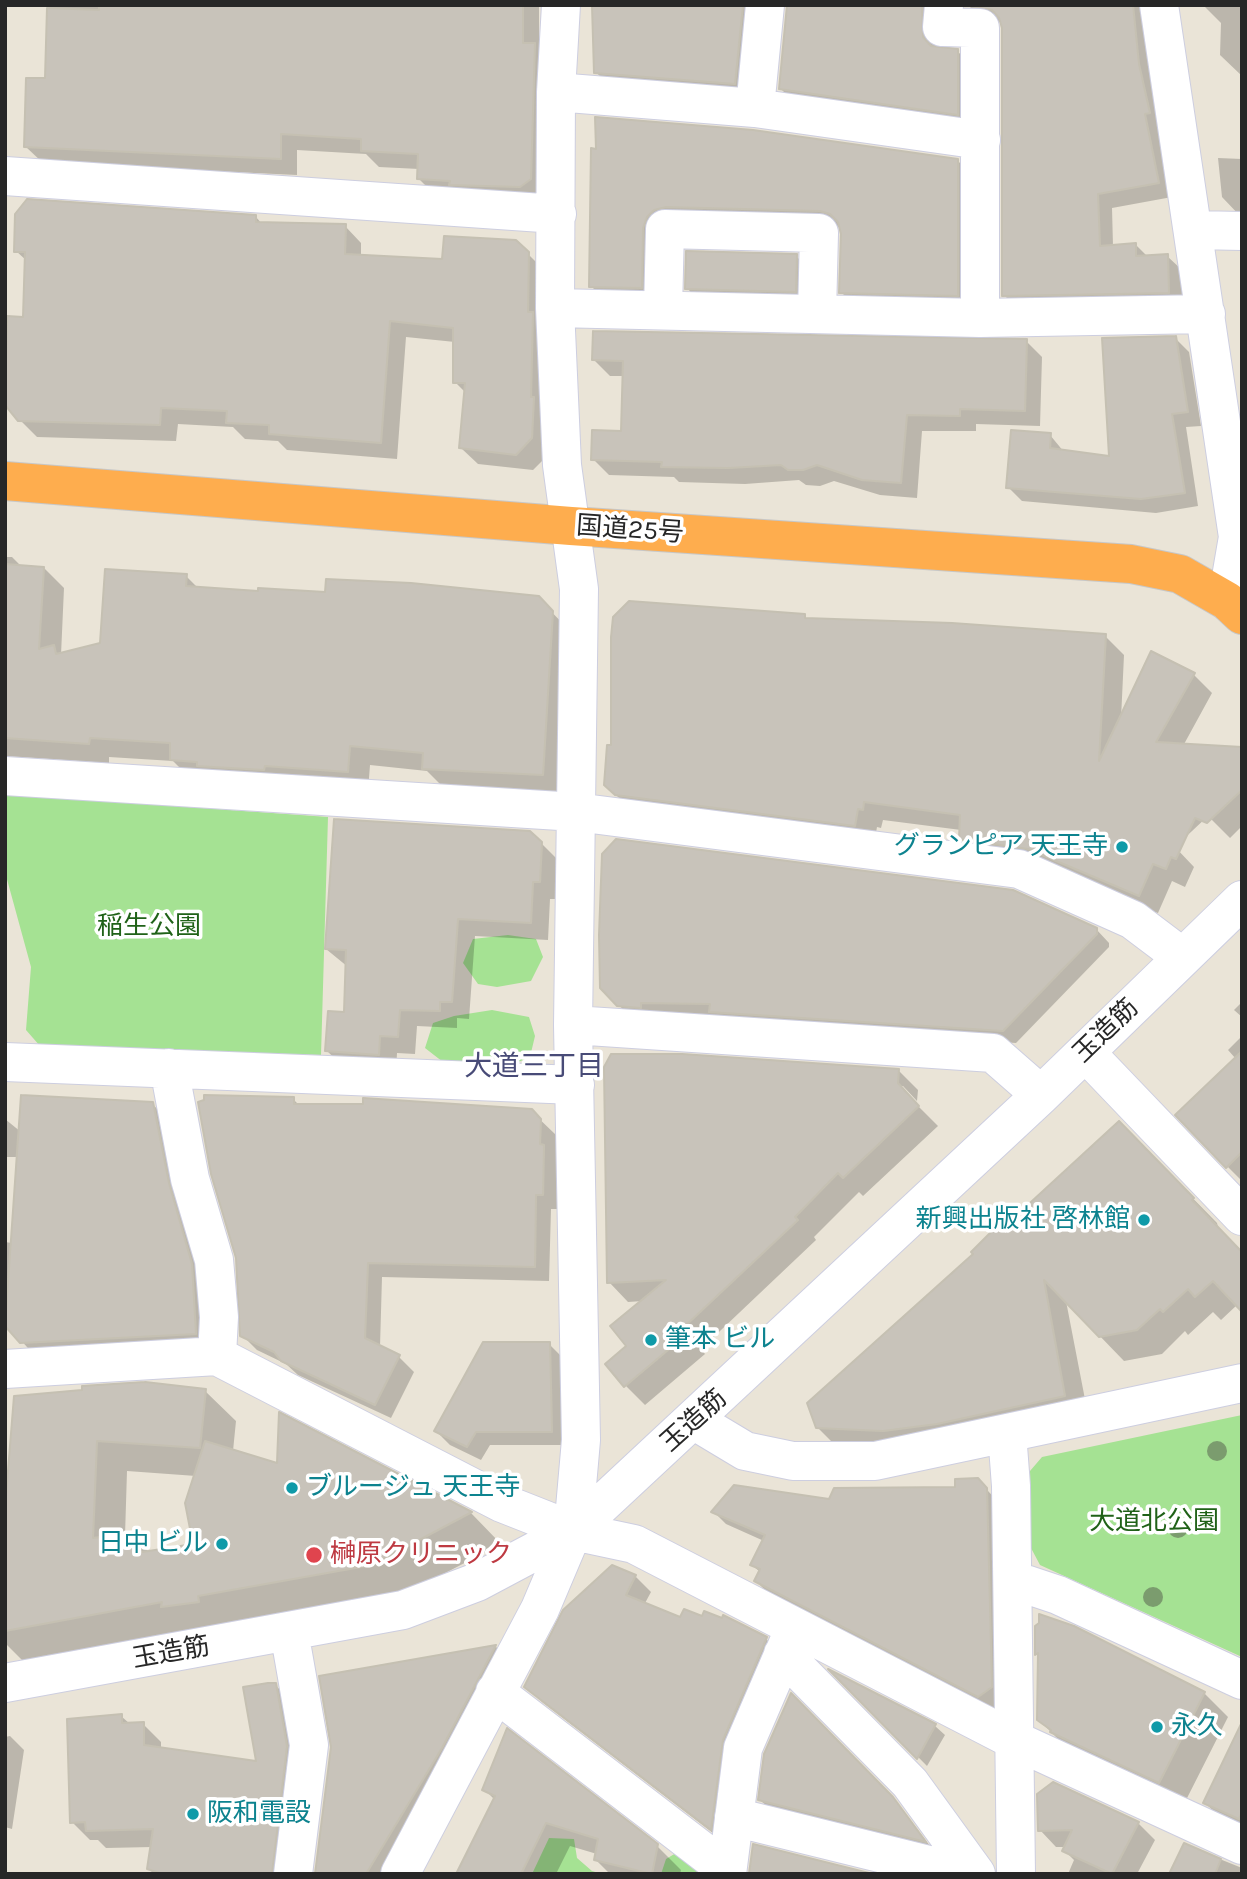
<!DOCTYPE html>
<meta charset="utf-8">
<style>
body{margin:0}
#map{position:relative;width:1247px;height:1879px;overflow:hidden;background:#eae4d7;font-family:Karla,sans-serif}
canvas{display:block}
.frame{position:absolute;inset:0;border:7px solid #272727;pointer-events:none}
</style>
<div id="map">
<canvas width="1247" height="1879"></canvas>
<div class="frame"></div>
</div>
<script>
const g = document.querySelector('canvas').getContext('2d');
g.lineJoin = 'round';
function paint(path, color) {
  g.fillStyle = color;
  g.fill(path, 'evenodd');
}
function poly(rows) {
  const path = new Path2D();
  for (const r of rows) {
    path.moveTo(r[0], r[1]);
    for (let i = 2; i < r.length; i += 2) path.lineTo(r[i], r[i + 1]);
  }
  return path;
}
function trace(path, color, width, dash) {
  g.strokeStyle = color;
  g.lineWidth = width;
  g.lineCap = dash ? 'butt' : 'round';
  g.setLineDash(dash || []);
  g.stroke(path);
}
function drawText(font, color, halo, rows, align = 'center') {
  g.font = font + ' Karla,"Noto Sans JP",sans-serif';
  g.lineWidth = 7;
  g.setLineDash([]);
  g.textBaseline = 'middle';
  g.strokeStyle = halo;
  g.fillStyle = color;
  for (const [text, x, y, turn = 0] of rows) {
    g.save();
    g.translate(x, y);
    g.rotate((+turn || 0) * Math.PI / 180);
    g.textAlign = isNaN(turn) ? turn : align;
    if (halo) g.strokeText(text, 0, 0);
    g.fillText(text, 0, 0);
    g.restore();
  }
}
paint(poly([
 [5,794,328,817,321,1055,40,1046,26,1030,31,967,5,872],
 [508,935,536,939,543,957,531,981,497,987,478,984,463,963,473,939],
 [492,1010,529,1017,535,1036,530,1057,507,1067,452,1069,425,1048,433,1023,454,1016],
 [1242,1415,1242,1657,1040,1565,1031,1548,1030,1471,1042,1457],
 [549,1838,574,1839,577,1858,592,1871,602,1874,532,1874],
 [676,1853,707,1874,661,1874,666,1859]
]), '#a5e293');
paint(poly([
 [49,5,539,5,539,50,550,62,547,195,435,195,419,179,419,169,379,167,366,154,297,150,297,175,43,163,26,147,47,80],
 [596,5,762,5,749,98,610,87,596,72],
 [788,5,942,5,935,48,957,51,972,65,972,128,795,103,781,89],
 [968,5,1142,5,1172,197,1112,208,1113,246,1135,244,1148,257,1167,256,1182,270,1183,306,1018,309,1004,295,1002,22,982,19],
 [1203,5,1242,5,1242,76,1220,55,1221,23],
 [593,150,957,160,972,175,972,310,856,307,841,292,841,227,681,221,656,302,606,301,591,286],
 [1218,158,1242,159,1242,218,1222,197],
 [256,217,262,224,345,226,361,243,361,257,444,261,516,242,545,271,548,455,533,470,478,464,461,448,466,393,455,382,455,342,406,337,397,459,287,450,278,441,245,439,233,427,178,424,176,441,37,437,20,420,8,360,5,360,5,318,25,318,27,261,16,251],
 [796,256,810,270,809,305,701,303,687,288],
 [1175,338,1189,352,1201,426,1186,427,1198,506,1156,513,1022,501,1008,487,1050,435,1064,452,1110,458],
 [1026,341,1042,357,1040,426,976,424,976,431,922,431,917,498,880,495,834,481,820,486,806,485,799,480,745,484,679,482,674,477,609,475,593,459,623,433,624,376,610,376,594,360],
 [5,557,12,557,22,567,44,568,64,588,61,655,102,645,186,576,198,588,260,593,538,598,572,633,563,794,444,788,427,771,370,765,368,791,191,779,173,761,109,757,109,763,5,756],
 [804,616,808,620,1105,636,1124,655,1121,719,1194,675,1212,693,1183,746,1242,748,1242,826,1230,838,1208,816,1175,847,1194,867,1185,887,1172,881,1158,913,980,857,961,839,961,830,883,820,881,828,877,827,874,844,625,804,606,785],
 [541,843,559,861,557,899,550,899,548,940,475,936,469,1019,457,1018,457,1028,417,1026,415,1054,397,1053,396,1072,345,1068,327,1051,346,1014,348,967,326,949],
 [1096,929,1109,943,1109,947,1016,1043,631,1018,602,987],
 [1242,1002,1242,1017,1234,1010],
 [1242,1036,1242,1181,1227,1166,1236,1059,1228,1050],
 [898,1070,918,1090,917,1101,903,1086,898,1086,938,1126,863,1196,859,1192,814,1237,816,1240,701,1349,705,1354,645,1405,625,1385,629,1346,643,1301,628,1302,609,1282],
 [293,1099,300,1106,531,1111,556,1135,557,1209,551,1209,549,1281,382,1277,380,1347,399,1357,414,1372,391,1418,298,1375,286,1364,257,1350,242,1335],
 [152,1104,169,1120,212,1349,38,1359,5,1323,5,1242,12,1243,20,1157,5,1157,5,1119,21,1132],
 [1119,1123,1217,1223,1237,1305,1221,1320,1213,1312,1188,1335,1185,1331,1162,1354,1124,1361,1066,1301,1089,1420,842,1452,817,1427,1019,1216],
 [549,1344,563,1358,566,1445,490,1445,481,1460,450,1445,436,1431],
 [205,1391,236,1421,233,1451,279,1465,280,1415,471,1513,501,1544,403,1595,26,1664,5,1643,5,1553,16,1398],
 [127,1471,196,1476,195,1546,150,1553,132,1535,125,1536],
 [978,1480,999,1503,1004,1700,992,1709,769,1594,756,1581,760,1572,752,1565,764,1541,726,1524,714,1512,957,1489],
 [612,1567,635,1576,651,1592,644,1605,681,1619,766,1639,782,1654,726,1843,542,1702,526,1686],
 [1036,1627,1204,1693,1228,1717,1183,1806,1063,1744,1038,1719,1040,1657,1037,1654],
 [496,1647,514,1664,396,1874,317,1874,332,1748,321,1678],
 [837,1675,935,1726,945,1735,927,1766],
 [275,1685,294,1703,291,1874,154,1874,149,1869,152,1847,106,1848,98,1840,90,1840,72,1822,121,1716,130,1724,143,1724,161,1742,161,1749,258,1763],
 [791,1696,903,1810,933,1850,771,1810,760,1800],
 [10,1736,24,1750,12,1829,5,1827,5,1737],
 [1242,1754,1242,1830,1222,1819,1205,1803],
 [484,1789,657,1846,681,1870,680,1874,610,1874,596,1860,597,1854,570,1846,556,1874,458,1874,495,1800],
 [1138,1823,1155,1840,1137,1874,1068,1874,1074,1860,1064,1850,1065,1847,1056,1847,1040,1830],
 [1185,1845,1242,1868,1242,1874,1171,1874]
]), '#0003');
const building = poly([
 [99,5,523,5,523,43,535,43,531,179,520,187,449,185,450,181,417,179,418,154,361,151,361,139,281,134,281,159,24,147,26,78,45,78,47,8,99,10,99,5],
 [592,5,743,5,735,84,594,73,592,5],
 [787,5,922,5,923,37,931,46,958,49,958,115,779,89,787,5],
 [966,5,1133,5,1139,64,1150,113,1145,114,1159,183,1098,194,1100,246,1136,243,1136,256,1168,254,1169,293,1002,296,1002,28,999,18,992,10,966,5],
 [595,117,753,130,958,159,958,296,839,293,841,234,838,222,830,214,820,211,666,207,654,210,647,217,643,228,642,288,589,287,591,148,596,149,595,117],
 [27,199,256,215,256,222,346,224,345,254,442,259,444,236,516,240,529,252,528,312,533,312,531,397,534,397,532,438,516,455,459,448,465,383,453,383,453,328,390,321,381,443,269,434,269,425,226,423,227,411,161,408,160,425,18,421,5,405,7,316,23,317,25,252,14,252,15,214,27,199],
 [686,251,797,254,796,292,685,289,686,251],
 [593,331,1027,339,1025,411,960,409,960,416,907,415,901,483,862,480,817,465,803,470,788,470,781,465,728,468,661,467,662,462,591,460,592,430,621,431,623,361,592,360,593,331],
 [1176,336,1188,412,1172,414,1185,493,1141,499,1006,488,1011,430,1051,433,1050,448,1109,456,1102,338,1176,336],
 [5,564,44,567,39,649,54,645,56,654,100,643,105,569,187,574,186,586,258,591,258,588,325,592,326,579,411,583,539,596,553,611,543,775,422,769,423,753,350,746,348,772,265,766,264,770,197,766,197,762,170,760,170,743,90,738,89,744,5,738,5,564],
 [629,601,805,614,805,618,952,623,1106,634,1099,761,1151,651,1195,673,1156,742,1242,747,1242,790,1207,823,1195,818,1176,859,1171,857,1166,869,1153,864,1139,896,1028,849,959,839,960,815,864,802,863,810,858,809,855,826,615,795,604,785,607,745,611,745,611,637,613,617,629,601],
 [334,819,530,831,542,842,540,882,533,882,531,923,458,919,452,1002,440,1002,440,1011,400,1010,398,1037,380,1036,379,1055,325,1051,328,1011,344,1012,346,950,325,949,334,819],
 [616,839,1013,890,1097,928,1097,934,1003,1031,709,1012,710,1004,641,1003,641,1008,617,1006,600,988,599,935,602,854,616,839],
 [1242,1051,1242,1152,1226,1168,1175,1115,1242,1051],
 [611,1054,682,1054,899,1069,898,1083,919,1106,843,1178,838,1173,795,1217,798,1220,683,1328,687,1334,624,1387,605,1364,626,1346,610,1326,666,1280,607,1283,604,1067,611,1054],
 [21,1095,153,1102,169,1183,192,1264,196,1334,20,1343,5,1326,21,1095],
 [204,1095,294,1097,294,1104,363,1104,363,1098,532,1109,541,1119,540,1144,544,1145,543,1195,536,1195,535,1267,368,1263,365,1338,400,1355,375,1405,281,1361,274,1352,240,1336,236,1258,211,1174,198,1102,204,1100,204,1095],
 [1119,1121,1194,1198,1192,1200,1242,1252,1242,1312,1213,1281,1195,1297,1188,1289,1163,1312,1160,1309,1137,1330,1099,1337,1044,1280,1065,1396,937,1424,883,1431,816,1428,807,1403,973,1254,971,1252,1014,1209,1019,1213,1119,1121],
 [483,1342,550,1342,552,1432,476,1432,467,1447,434,1431,483,1342],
 [145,1382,206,1389,200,1448,97,1441,93,1538,132,1533,136,1553,193,1544,185,1503,205,1441,277,1463,279,1412,472,1512,372,1565,198,1596,199,1602,161,1607,162,1602,5,1631,5,1508,14,1396,82,1390,82,1386,145,1382],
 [978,1478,987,1488,992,1687,978,1697,754,1581,760,1569,750,1565,765,1535,711,1512,734,1485,829,1499,834,1488,955,1487,955,1479,978,1478],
 [612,1565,636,1575,626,1595,680,1617,684,1609,702,1616,704,1611,722,1618,723,1615,767,1637,723,1740,711,1830,524,1687,563,1610,612,1565],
 [1039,1614,1074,1626,1205,1692,1159,1783,1050,1732,1051,1730,1037,1720,1038,1653,1035,1655,1035,1626,1039,1623,1039,1614],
 [496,1645,442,1748,366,1874,315,1874,331,1747,319,1676,496,1645],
 [828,1669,936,1724,917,1759,828,1669],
 [268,1683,276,1683,287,1746,272,1874,163,1874,147,1869,153,1829,86,1831,85,1822,70,1823,67,1719,122,1714,122,1723,144,1722,144,1745,256,1761,243,1687,268,1683],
 [791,1693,893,1797,926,1842,758,1800,764,1754,791,1693],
 [1242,1722,1242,1813,1239,1819,1203,1803,1242,1722],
 [507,1728,658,1844,652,1874,594,1860,598,1839,546,1823,521,1874,456,1874,495,1796,482,1790,507,1728],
 [1053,1782,1139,1822,1112,1874,1062,1851,1072,1830,1038,1831,1037,1794,1053,1782],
 [1184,1843,1221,1859,1215,1874,1169,1874,1184,1843],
 [753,1844,873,1874,749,1874,753,1844]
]);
paint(building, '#c8c3ba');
trace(building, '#c5c0b2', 2);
const minor = poly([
 [944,5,942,27,980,28,980,318],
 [1159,5,1238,537,1227,601],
 [556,92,755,108,981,140],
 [755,108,765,5],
 [5,176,557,214],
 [1194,230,1242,231],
 [555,308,980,318,1206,314],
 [663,310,665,229,819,233,817,314],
 [5,776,576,812,1019,869,1133,920,1182,957],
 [573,1025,993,1053,1041,1095],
 [1085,1052,1242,1216],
 [5,1062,575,1085],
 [169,1068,190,1179,214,1260,219,1317,217,1356],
 [5,1369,217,1356,502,1503,573,1531,634,1544,1014,1740,1242,1845],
 [695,1421,745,1451,793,1461,875,1461,1242,1383],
 [1007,1433,1011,1486,1016,1874],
 [1013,1580,1058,1595,1242,1680],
 [289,1631,309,1745,293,1874],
 [783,1654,910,1783,976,1874],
 [5,1683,403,1610,477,1582,573,1531,1041,1095,1242,900],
 [495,1692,727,1870],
 [734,1817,965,1874],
 [400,1874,540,1609,573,1531,581,1440,573,1025,579,589,562,465,555,308,556,92,561,5],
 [727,1874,743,1748,793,1632]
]);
const highway = poly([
 [5,481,571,526,1131,564,1180,574,1227,601,1242,615]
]);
trace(minor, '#cdcee0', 40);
trace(highway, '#c7c7c7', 40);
trace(minor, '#fff', 38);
trace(highway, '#fead4e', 38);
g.fillStyle = '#7b9c6e';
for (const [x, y] of [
 [1217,1451],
 [1178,1528],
 [1153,1597]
]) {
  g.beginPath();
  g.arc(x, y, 10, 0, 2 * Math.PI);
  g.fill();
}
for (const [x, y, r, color] of [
 [1122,847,7,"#0f9aa8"],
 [1144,1220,7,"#0f9aa8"],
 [651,1340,7,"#0f9aa8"],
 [292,1488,7,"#0f9aa8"],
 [222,1544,7,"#0f9aa8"],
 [314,1555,9,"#e0444e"],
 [1157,1727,7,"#0f9aa8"],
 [193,1814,7,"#0f9aa8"]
]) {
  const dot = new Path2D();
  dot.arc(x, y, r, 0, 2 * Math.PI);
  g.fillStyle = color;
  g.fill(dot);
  trace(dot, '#fff', 2.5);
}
drawText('26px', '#272727', '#fff', [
 ["国道25号",630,530,4],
 ["玉造筋",1106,1031,-44],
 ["玉造筋",694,1421,-42],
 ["玉造筋",171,1653,-10]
]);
drawText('26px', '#0d838f', '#fff', [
 ["グランピア 天王寺",1108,847,"right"],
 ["新興出版社 啓林館",1130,1220,"right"],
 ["筆本 ビル",665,1340],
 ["ブルージュ 天王寺",306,1488],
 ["日中 ビル",208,1544,"right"],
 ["永久",1171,1727],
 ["阪和電設",207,1814]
], 'left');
drawText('26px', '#206218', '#fff', [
 ["稲生公園",149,927],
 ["大道北公園",1154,1522]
]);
drawText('26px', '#be3a42', '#fff', [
 ["榊原クリニック",330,1555]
], 'left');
drawText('28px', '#484b77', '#fff', [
 ["大道三丁目",534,1067]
]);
</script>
